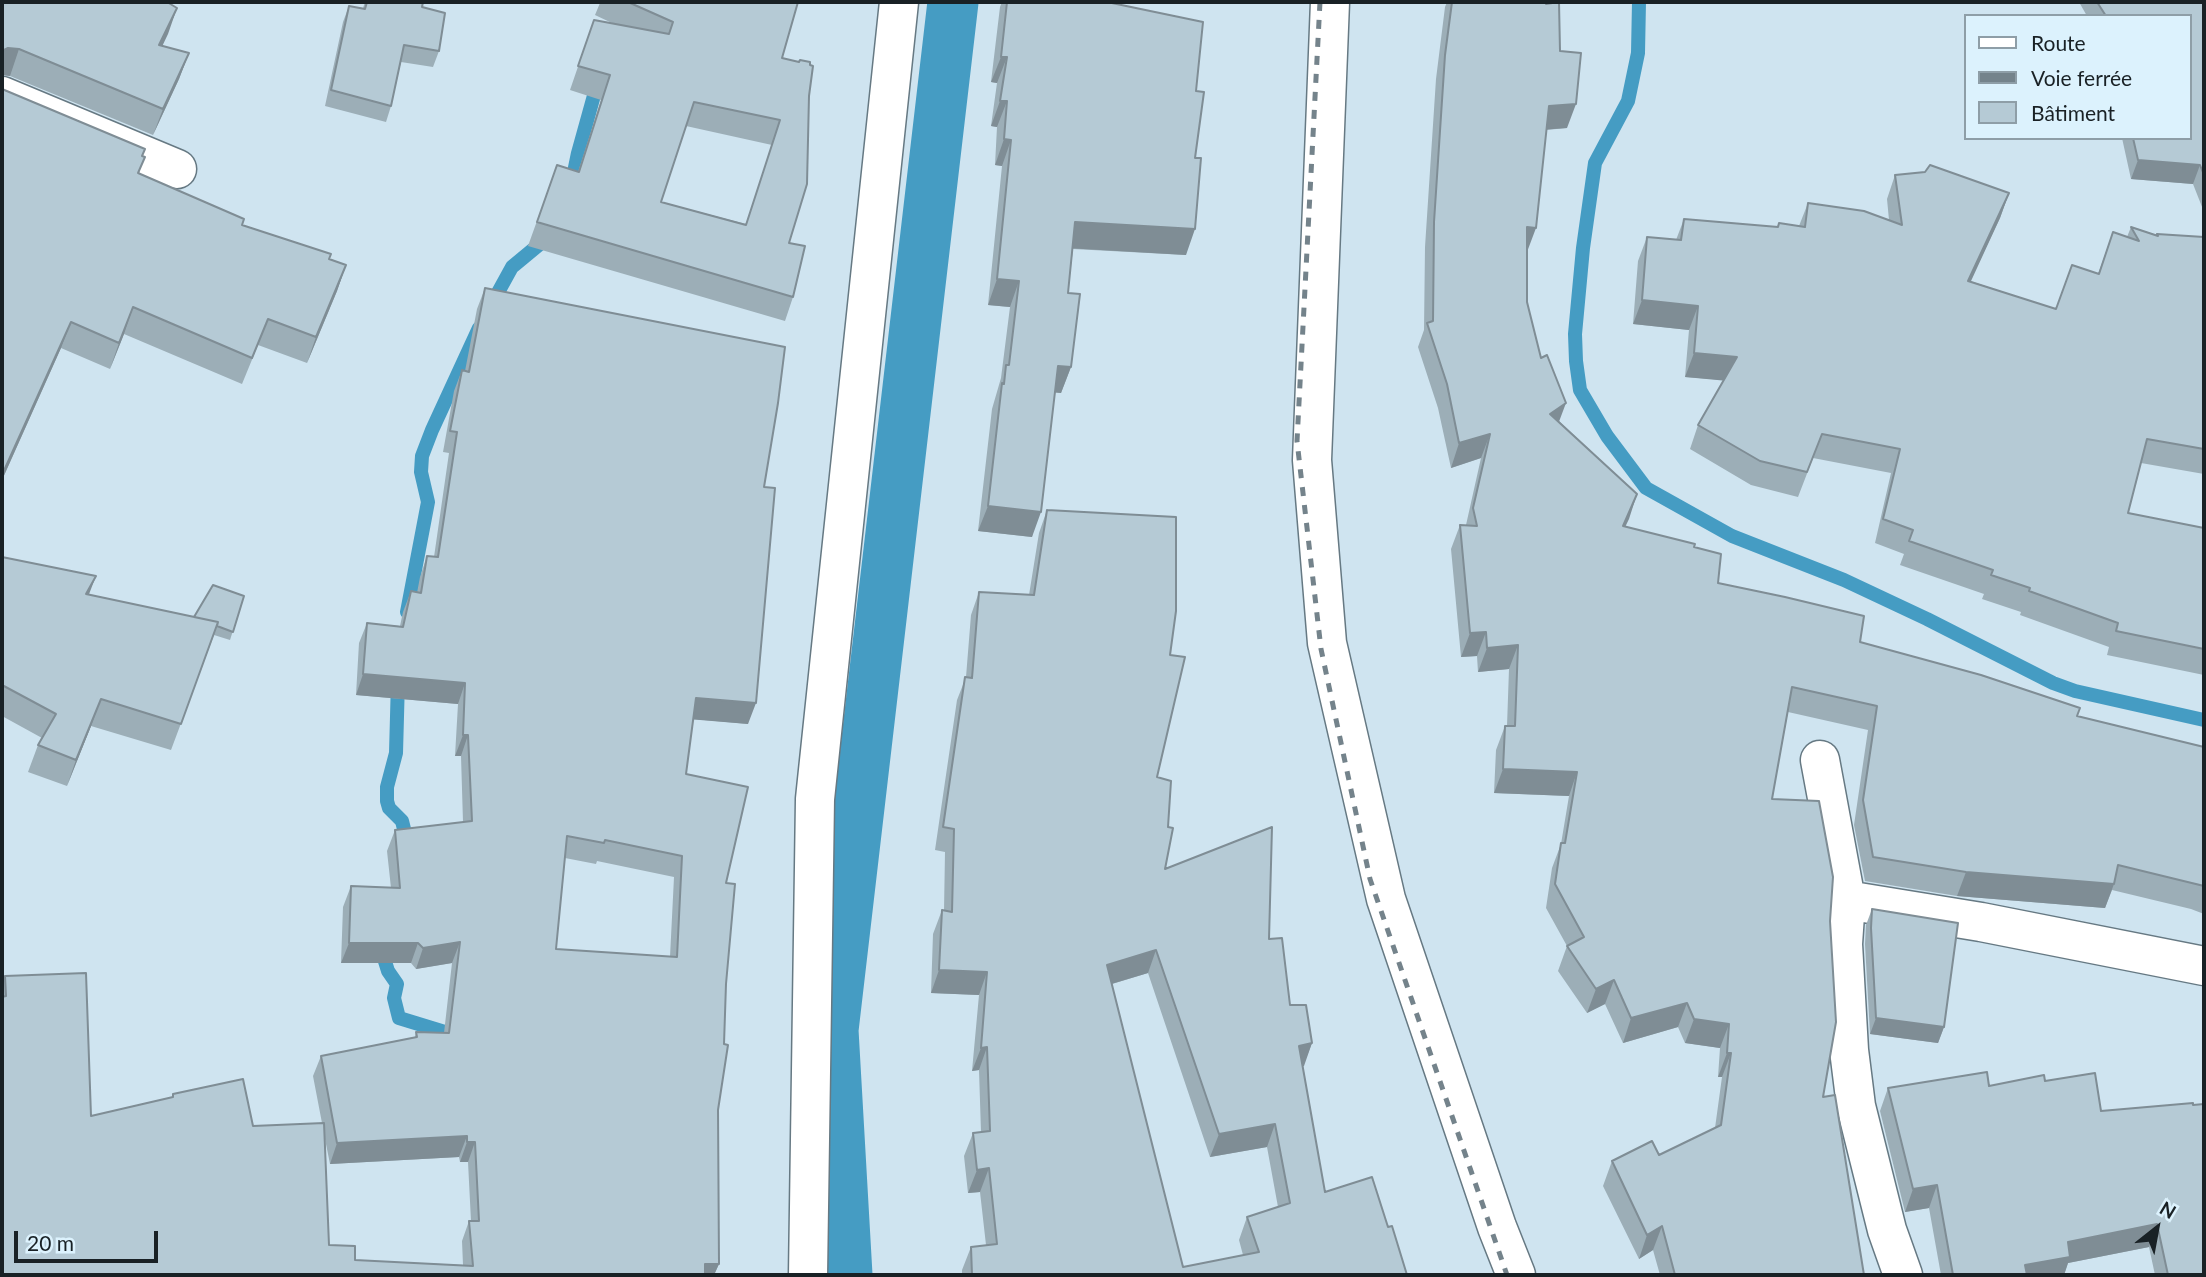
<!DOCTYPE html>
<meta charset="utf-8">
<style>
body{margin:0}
#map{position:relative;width:2206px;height:1277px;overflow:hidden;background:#cfe4f0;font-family:Lato,sans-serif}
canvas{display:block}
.frame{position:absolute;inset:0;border:4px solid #192125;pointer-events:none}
.legend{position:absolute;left:1964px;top:14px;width:228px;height:126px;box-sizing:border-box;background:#dcf2fd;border:2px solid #8e9ea7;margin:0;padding:9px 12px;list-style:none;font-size:21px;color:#192125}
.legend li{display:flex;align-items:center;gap:14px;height:35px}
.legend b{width:35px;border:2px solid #8e9ea7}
.north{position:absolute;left:2122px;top:1193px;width:70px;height:70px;-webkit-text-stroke:5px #dcf2fd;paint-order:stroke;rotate:31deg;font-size:19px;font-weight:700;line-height:28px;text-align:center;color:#192125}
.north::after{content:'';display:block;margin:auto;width:24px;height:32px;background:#192125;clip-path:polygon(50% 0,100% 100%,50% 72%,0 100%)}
.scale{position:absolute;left:14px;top:1231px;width:144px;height:32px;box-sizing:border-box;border:4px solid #192125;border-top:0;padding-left:9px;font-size:21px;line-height:24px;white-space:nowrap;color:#192125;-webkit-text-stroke:5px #dcf2fd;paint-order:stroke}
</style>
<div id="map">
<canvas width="2206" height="1277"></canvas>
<div class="frame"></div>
<ul class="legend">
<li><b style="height:9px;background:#fff"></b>Route</li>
<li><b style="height:9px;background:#74838b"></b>Voie ferrée</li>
<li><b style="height:19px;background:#b5cad5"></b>Bâtiment</li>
</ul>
<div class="north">N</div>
<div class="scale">20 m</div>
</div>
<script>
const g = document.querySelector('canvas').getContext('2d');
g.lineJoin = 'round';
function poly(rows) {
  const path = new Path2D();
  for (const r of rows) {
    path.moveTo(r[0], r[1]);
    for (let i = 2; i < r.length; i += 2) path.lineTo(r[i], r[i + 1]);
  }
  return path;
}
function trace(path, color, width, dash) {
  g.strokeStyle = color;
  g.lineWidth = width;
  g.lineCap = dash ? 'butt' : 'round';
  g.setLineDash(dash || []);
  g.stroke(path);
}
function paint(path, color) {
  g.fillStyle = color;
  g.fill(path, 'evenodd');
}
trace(poly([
 [1639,2,1638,53,1628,101,1595,163,1583,248,1575,334,1576,361,1580,390,1607,436,1646,488,1732,536,1844,580,1927,619,2053,683,2075,691,2204,720],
 [571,187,578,153,598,81],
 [490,307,512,267,547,238],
 [407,612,428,502,421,472,422,456,432,430,479,328],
 [398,680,396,753,387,787,387,801,389,808,402,821,405,833,405,845],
 [383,947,383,955,388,971,397,984,394,998,399,1018,448,1033,458,1042]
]), '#459cc3', 14);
trace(poly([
 [847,1275,833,1030,953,2]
]), '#459cc3', 51);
const minor = poly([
 [1330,2,1312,460,1327,643,1386,899,1497,1227,1516,1275],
 [2,96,177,169],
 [1820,760,1846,900,1843,944,1849,1050,1856,1106,1887,1230,1903,1275],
 [1846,900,1981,922,2204,966],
 [808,1275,815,799,899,2]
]);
trace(minor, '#667983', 41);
trace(minor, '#fff', 38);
trace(poly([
 [1320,2,1297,441,1321,649,1370,879,1507,1275]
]), '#74838b', 5, [9, 9]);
paint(poly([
 [2,2,177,8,162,46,189,53,179,79,153,135,10,76,2,75],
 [365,2,423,2,422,7,439,51,433,67,401,62,391,106,386,122,325,106,343,22,349,6,363,8],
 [597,2,798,2,782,58,789,243,793,297,785,321,528,246,557,165,578,172,601,100,570,90,594,20,614,24,595,15,600,3],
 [686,126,772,145,746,224,661,202],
 [1002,2,1107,2,1196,91,1195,158,1186,255,1073,249,1068,293,1071,367,1061,393,1055,392,1032,537,978,531,992,409,1001,378,1010,307,988,305,1002,166,995,165,997,127,991,126,997,83,991,82,1000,7],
 [1447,2,1546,2,1560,51,1567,128,1546,130,1527,252,1527,302,1541,358,1559,421,1637,494,1625,526,1694,547,1718,583,1860,642,2077,716,2204,747,2204,914,2191,909,2112,890,2105,908,1957,896,1865,881,1854,825,1868,730,1788,712,1772,799,1830,921,1823,1097,1864,1275,1660,1275,1653,1250,1639,1259,1603,1186,1612,1161,1659,1155,1715,1128,1722,1077,1718,1077,1720,1048,1685,1043,1678,1027,1623,1043,1605,1004,1587,1013,1558,971,1567,946,1546,908,1552,868,1561,844,1569,796,1494,793,1496,750,1505,726,1507,726,1509,669,1478,672,1477,656,1461,657,1451,549,1460,525,1466,525,1481,458,1451,468,1438,408,1418,347,1424,330,1425,247,1436,79,1445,7],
 [2079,2,2204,2,2204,212,2193,184,2131,179,2122,138,2190,138,2190,16,2087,16],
 [2,89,142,156,139,174,242,225,346,265,337,291,307,363,258,345,242,384,124,334,110,369,61,348,2,480],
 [1895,175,2009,193,2000,218,1970,281,2056,309,2098,274,2113,232,2127,237,2131,227,2157,235,2157,234,2204,237,2204,474,2141,463,2128,513,2204,528,2204,675,2107,655,2109,647,2020,615,2021,612,1982,599,1984,594,1900,565,1904,554,1875,543,1891,473,1813,458,1798,497,1751,485,1690,449,1698,425,1724,380,1685,377,1689,330,1633,324,1638,261,1647,237,1676,240,1684,219,1777,227,1779,223,1799,226,1808,203,1889,220,1887,199],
 [485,288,764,487,748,724,693,719,686,774,726,883,726,984,718,1110,719,1264,714,1275,2,1275,2,986,5,976,91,1116,172,1097,173,1094,253,1126,322,1123,313,1076,321,1056,415,1037,416,1032,444,1033,452,963,416,969,411,963,341,963,343,907,351,886,391,888,387,851,395,830,463,822,461,756,455,756,458,704,356,695,359,643,367,623,400,626,403,612,411,591,417,593,420,577,427,556,434,557,449,453,443,452,454,391,462,370,465,371,477,309],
 [565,858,596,864,597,861,674,877,670,957,556,949],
 [325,1139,330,1164,459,1157,460,1162,468,1162,471,1221,469,1221,462,1241,463,1265,355,1260,329,1245],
 [1047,510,1170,655,1157,777,1165,869,1269,939,1290,1005,1312,1043,1303,1066,1325,1192,1388,1227,1407,1275,962,1275,962,1270,971,1247,986,1245,980,1192,968,1193,964,1156,973,1133,981,1132,979,1070,972,1071,979,995,931,993,933,934,942,910,944,911,945,852,935,850,957,700,966,677,971,615,979,592,1029,595,1039,533],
 [1148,973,1210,1157,1267,1147,1278,1207,1247,1217,1239,1240,1243,1255,1183,1267,1112,984],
 [2,557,89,595,194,617,244,596,230,640,214,635,171,750,91,726,67,786,28,772,38,745,42,738,2,716],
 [1872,909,1944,1027,1938,1043,1870,1034,1865,944,1866,925],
 [2045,1081,2101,1111,2204,1275,2155,1275,2149,1247,2068,1263,2064,1275,1941,1275,1929,1208,1905,1212,1880,1111,1888,1088,1989,1086]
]), '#9caeb7');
paint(poly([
 [177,8,168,34,150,72,159,45],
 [8,48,19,49,10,76,2,75,2,51],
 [189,53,179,79,153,135,163,109],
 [1001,57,1007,57,997,83,991,82],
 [1000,101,1007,101,997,127,991,126],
 [1576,104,1567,128,1540,130,1549,106],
 [1004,139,1011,140,1002,166,995,165],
 [2138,160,2200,165,2193,184,2131,179],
 [2009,193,2000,218,1960,305,1968,281],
 [1075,222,1195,229,1186,255,1066,248],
 [1527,227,1536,228,1527,252],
 [346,265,337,291,307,363,316,337],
 [997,279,1019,281,1010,307,988,305],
 [1642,300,1698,306,1689,330,1633,324],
 [133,307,124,334,110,369,119,343],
 [71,322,61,348,2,480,2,475],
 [1694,353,1737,357,1728,381,1685,377],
 [1058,366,1071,367,1061,393,1048,392],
 [1566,403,1557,427,1550,414],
 [1490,434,1481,458,1451,468,1459,443],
 [1637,494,1629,519,1614,550,1623,526],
 [988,506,1041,512,1032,537,978,531],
 [96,576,86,602,86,594],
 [1486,632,1477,656,1461,657,1470,633],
 [1518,645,1509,669,1478,672,1487,648],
 [363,674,465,683,458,704,356,695],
 [696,698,756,703,748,724,688,719],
 [101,699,91,726,67,786,76,760],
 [463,735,468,735,461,756,455,756],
 [1503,769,1577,772,1569,796,1494,793],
 [1966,872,2114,884,2105,908,1957,896],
 [460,942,452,963,416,969,423,948],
 [349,943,418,943,411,963,341,963],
 [1156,950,1148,973,1098,988,1107,965],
 [939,970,987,972,979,995,931,993],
 [1614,980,1605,1004,1587,1013,1596,989],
 [1687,1003,1678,1027,1623,1043,1631,1018],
 [1876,1018,1944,1027,1938,1043,1870,1034],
 [1694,1019,1729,1024,1720,1048,1685,1043],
 [1312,1043,1304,1066,1291,1069,1299,1046],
 [987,1047,979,1070,972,1071,981,1048],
 [1727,1053,1731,1053,1722,1077,1718,1077],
 [1275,1124,1267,1147,1210,1157,1219,1134],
 [467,1136,459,1157,330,1164,337,1143],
 [467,1142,475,1142,468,1162,460,1162],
 [989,1168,980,1192,968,1193,977,1170],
 [1937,1185,1929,1208,1905,1212,1913,1189],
 [2157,1224,2149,1247,2068,1263,2064,1275,2022,1275,2025,1265,2068,1242],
 [1662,1226,1653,1250,1639,1259,1647,1235],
 [705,1264,719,1264,714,1275,701,1275]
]), '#7f8d95');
const building = poly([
 [2,2,167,2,177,8,159,45,189,53,163,109,19,49,8,48,2,51,2,2],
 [367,2,423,2,422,7,445,13,439,51,404,45,391,106,331,90,349,6,365,9,367,2],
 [628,2,798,2,782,58,799,62,800,60,810,62,810,65,813,66,809,96,807,184,789,243,805,246,793,297,537,222,557,165,579,172,610,75,578,66,594,20,669,34,673,22,628,2],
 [694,102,780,120,746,225,661,202,694,102],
 [1007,2,1107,2,1203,22,1196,91,1204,92,1195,158,1201,158,1195,229,1075,222,1068,293,1080,294,1071,367,1058,366,1041,512,988,506,1002,383,1004,384,1006,365,1009,365,1019,281,997,279,1011,140,1004,139,1007,101,1000,101,1007,57,1001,57,1007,2],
 [1452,2,1546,2,1546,4,1559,2,1560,51,1581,53,1576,104,1549,106,1536,228,1527,227,1527,302,1541,358,1547,355,1566,403,1550,414,1637,494,1623,526,1695,544,1694,547,1721,554,1718,583,1785,597,1864,616,1860,642,1981,675,2080,708,2077,716,2204,747,2204,886,2118,865,2114,884,1966,872,1873,857,1863,800,1877,706,1792,687,1772,799,1819,801,1833,877,1830,921,1836,1022,1823,1097,1835,1095,1864,1275,1675,1275,1662,1226,1647,1235,1612,1161,1652,1141,1659,1155,1721,1125,1731,1053,1727,1053,1729,1024,1694,1019,1687,1003,1631,1018,1614,980,1596,989,1567,946,1584,937,1555,884,1561,843,1565,843,1577,772,1503,769,1505,726,1515,726,1518,645,1487,648,1486,632,1470,633,1460,525,1477,526,1473,508,1490,434,1459,443,1447,384,1427,323,1433,321,1434,222,1445,55,1452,2],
 [2097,2,2204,2,2204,175,2200,165,2138,160,2133,138,2190,138,2190,16,2106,16,2097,2],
 [2,89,145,149,142,156,145,157,138,173,244,219,242,225,331,254,329,259,346,265,316,337,268,319,252,358,133,307,119,343,71,322,2,475,2,89],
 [1930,165,2009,193,1968,281,2056,309,2072,265,2099,274,2113,232,2139,241,2131,227,2158,236,2157,234,2204,237,2204,449,2147,439,2128,513,2204,528,2204,649,2116,631,2118,623,2029,591,2030,588,1991,575,1993,570,1909,541,1913,530,1883,519,1900,449,1822,434,1807,472,1760,461,1698,425,1737,357,1694,353,1698,306,1642,300,1647,237,1681,240,1684,219,1778,227,1779,223,1805,227,1808,203,1864,211,1902,225,1895,175,1925,172,1930,165],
 [485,288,785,347,778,403,764,487,775,488,756,703,696,698,686,774,748,787,726,883,735,884,726,984,724,1044,728,1045,718,1110,719,1264,705,1264,705,1275,2,1275,2,997,6,996,5,976,86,973,91,1116,173,1097,173,1094,243,1079,253,1126,324,1123,329,1245,355,1246,355,1260,473,1266,469,1221,479,1221,475,1142,467,1142,467,1136,337,1143,321,1056,417,1037,416,1032,449,1033,460,942,423,948,418,943,349,943,351,886,400,888,395,830,472,821,468,735,463,735,465,683,363,674,367,623,403,627,411,591,421,593,427,556,438,557,457,432,450,431,462,370,469,372,485,288],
 [567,836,604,843,605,840,682,856,677,957,556,949,567,836],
 [1047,510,1176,517,1176,611,1170,655,1185,657,1157,777,1171,781,1168,827,1173,828,1165,869,1272,827,1269,939,1282,938,1290,1005,1306,1005,1312,1043,1299,1046,1325,1192,1372,1177,1388,1227,1392,1226,1407,1275,972,1275,971,1247,997,1244,989,1168,977,1170,973,1133,990,1131,987,1047,981,1048,987,972,939,970,942,910,952,912,954,829,943,827,965,677,972,678,979,592,1034,595,1047,510],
 [1156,950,1219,1134,1275,1124,1290,1203,1247,1217,1259,1252,1183,1267,1107,965,1156,950],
 [2,557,96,576,86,594,218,622,181,724,101,699,76,760,38,745,56,714,2,685,2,557],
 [213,585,244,596,233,632,217,626,218,622,194,617,213,585],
 [1872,909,1958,923,1944,1027,1876,1018,1871,928,1872,909],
 [1987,1072,1989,1086,2044,1075,2045,1081,2095,1073,2101,1111,2193,1103,2193,1105,2204,1104,2204,1275,2168,1275,2157,1224,2068,1242,2070,1257,2025,1265,2027,1275,1953,1275,1937,1185,1913,1189,1888,1088,1987,1072]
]);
paint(building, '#b5cad5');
trace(building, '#7f8d95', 2);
</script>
